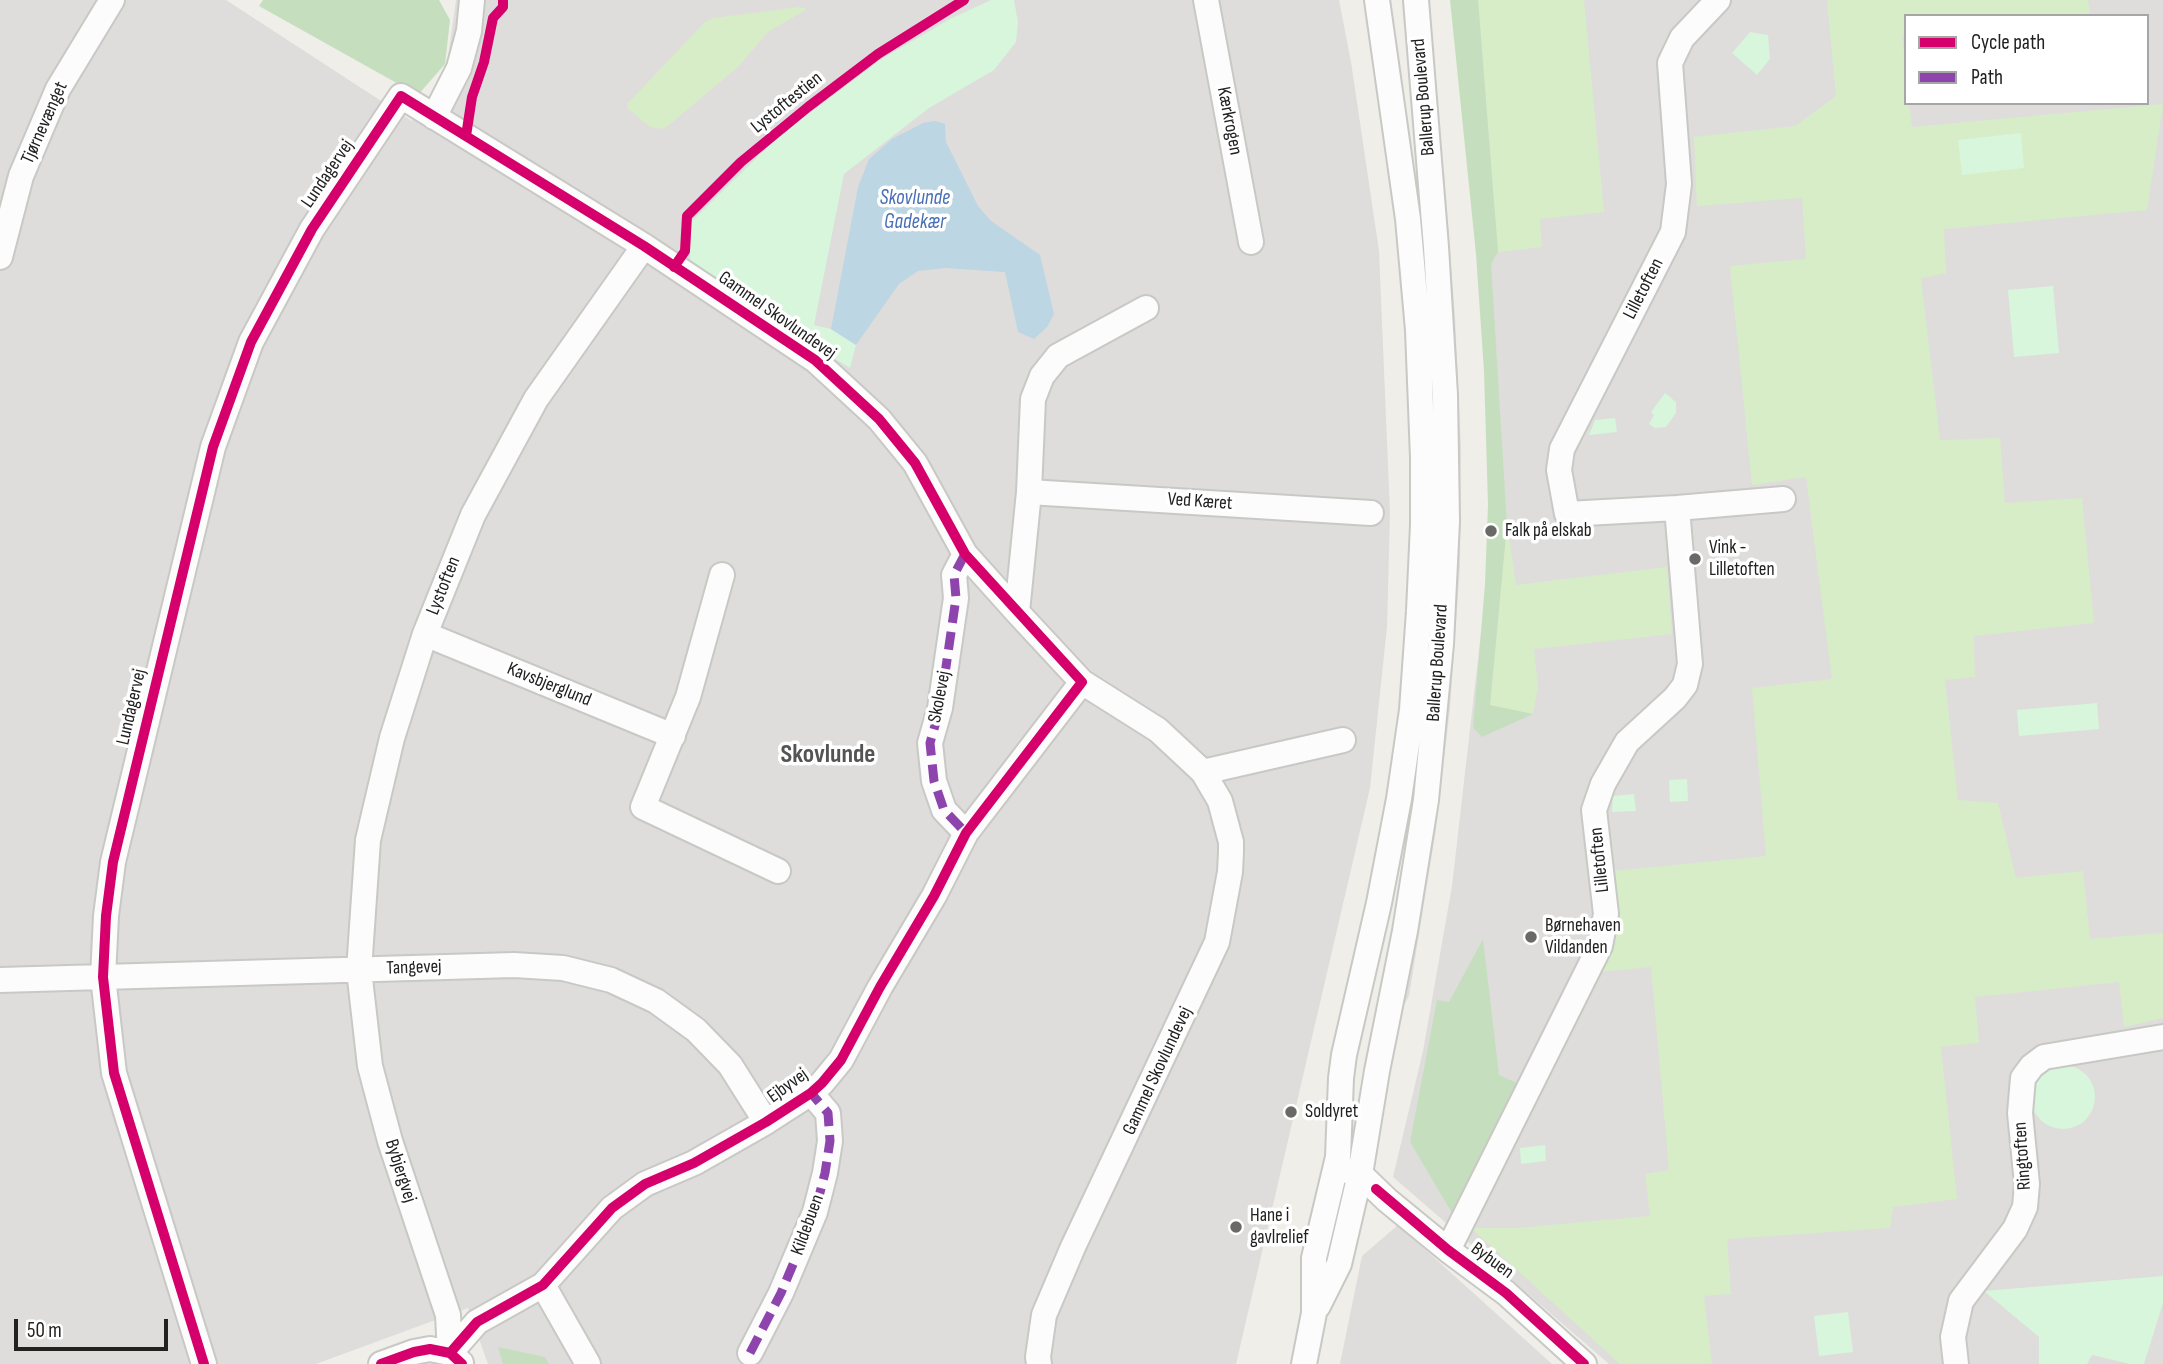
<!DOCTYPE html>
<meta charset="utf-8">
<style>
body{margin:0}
#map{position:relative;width:2163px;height:1364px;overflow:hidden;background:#efeee9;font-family:"Sofia Sans Condensed",sans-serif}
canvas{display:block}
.legend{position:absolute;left:1904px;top:14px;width:245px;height:91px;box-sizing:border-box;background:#fff;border:2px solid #a6a6a6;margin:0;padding:9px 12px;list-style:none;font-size:21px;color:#212121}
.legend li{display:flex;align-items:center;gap:14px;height:35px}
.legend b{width:35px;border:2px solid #a6a6a6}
.scale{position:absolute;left:14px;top:1319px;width:154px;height:32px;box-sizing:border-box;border:4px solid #212121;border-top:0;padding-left:9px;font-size:21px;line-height:24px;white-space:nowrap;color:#212121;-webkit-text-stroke:5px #fff;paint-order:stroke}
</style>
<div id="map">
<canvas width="2163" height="1364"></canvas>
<ul class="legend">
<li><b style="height:9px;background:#d6006c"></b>Cycle path</li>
<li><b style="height:9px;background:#8e44ad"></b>Path</li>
</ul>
<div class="scale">50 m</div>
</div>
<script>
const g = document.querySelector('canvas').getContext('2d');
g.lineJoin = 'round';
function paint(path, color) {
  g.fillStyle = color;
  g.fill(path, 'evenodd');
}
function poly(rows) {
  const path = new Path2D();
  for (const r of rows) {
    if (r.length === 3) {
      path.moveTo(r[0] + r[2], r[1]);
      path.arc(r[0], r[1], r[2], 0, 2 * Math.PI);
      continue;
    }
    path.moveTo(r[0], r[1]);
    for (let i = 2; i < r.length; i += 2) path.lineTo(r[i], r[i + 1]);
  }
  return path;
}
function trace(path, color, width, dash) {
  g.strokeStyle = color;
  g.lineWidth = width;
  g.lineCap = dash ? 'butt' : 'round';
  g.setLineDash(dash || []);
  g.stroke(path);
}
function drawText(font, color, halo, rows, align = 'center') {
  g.font = font + ' "Sofia Sans Condensed",sans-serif';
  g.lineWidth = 7;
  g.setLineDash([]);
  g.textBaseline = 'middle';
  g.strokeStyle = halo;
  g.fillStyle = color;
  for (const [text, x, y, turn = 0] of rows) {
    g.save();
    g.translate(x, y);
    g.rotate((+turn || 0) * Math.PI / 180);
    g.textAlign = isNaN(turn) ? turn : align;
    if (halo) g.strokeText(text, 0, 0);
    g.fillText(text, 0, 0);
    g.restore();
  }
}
paint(poly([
 [0,0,226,0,412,121,446,72,456,0,1339,0,1351,62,1379,251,1390,513,1387,627,1370,788,1236,1364,488,1364,468,1308,316,1364,0,1364],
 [1463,0,2163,0,2163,1364,1609,1364,1393,1177,1423,1051,1452,886,1491,546,1486,228],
 [1906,16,2147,16,2147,103,1906,103],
 [1432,151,1444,172,1455,317,1461,447,1460,566,1450,708,1436,829,1409,996,1395,1021,1421,864],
 [1398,1225,1552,1364,1340,1364,1362,1256]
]), '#dedddb');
paint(poly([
 [1478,0,1584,0,1604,212,1540,219,1542,247,1498,252],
 [1827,0,2088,0,2090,15,2080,16,1906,16,1906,35,1902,36,1906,72,1906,103,1909,103,1912,127,2163,104,2147,210,1944,229,1946,273,1921,278,1940,440,2000,438,2005,503,2082,498,2094,623,1974,636,1975,677,1945,680,1958,800,1998,803,2016,878,2083,871,2090,939,2163,933,2163,1018,2124,1027,2119,982,1975,997,1979,1043,1941,1047,1957,1199,1893,1207,1890,1228,1727,1239,1731,1294,1704,1296,1712,1364,1620,1364,1471,1228,1517,1228,1650,1216,1645,1174,1669,1170,1651,967,1598,972,1616,928,1614,871,1766,856,1752,688,1832,679,1806,477,1752,485,1730,266,1806,259,1802,198,1697,206,1694,137,1795,126,1836,96],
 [800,7,807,9,768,32,738,67,669,125,662,129,650,127,627,108,628,103,705,22,713,18],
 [1507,524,1516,585,1667,567,1672,634,1534,649,1538,687,1533,714,1490,706]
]), '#d7edc7');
paint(poly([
 [263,0,439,0,450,20,445,64,418,95,259,6],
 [1450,0,1478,0,1498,252,1491,264,1507,524,1490,705,1533,714,1482,737,1473,728,1485,584,1488,505,1484,371,1476,254],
 [1483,939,1499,1075,1519,1084,1452,1213,1410,1142,1437,1000,1449,1002],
 [498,1347,545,1357,549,1364,503,1364]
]), '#c5dfbe');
paint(poly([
 [991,0,1014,0,1018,22,1016,42,994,70,929,108,844,174,814,325,831,329,856,345,850,368,717,287,690,260,691,222,778,137,880,60,950,19],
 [1750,32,1768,35,1770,59,1757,75,1732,53],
 [2021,133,2024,168,1962,175,1958,140],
 [2053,286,2059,353,2014,357,2008,290],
 [1665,393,1676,402,1676,413,1666,427,1655,428,1649,424,1654,415,1651,412],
 [1615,418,1617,432,1589,435,1595,420],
 [2097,703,2099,729,2019,736,2017,710],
 [1687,779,1688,801,1670,802,1669,780],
 [1634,794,1636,811,1612,812,1613,796],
 [2063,1097,32],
 [1545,1145,1546,1161,1521,1164,1520,1148],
 [2163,1276,2163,1303,2144,1364,2130,1364,2092,1355,2087,1364,2039,1364,2039,1337,1984,1291],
 [1848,1312,1853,1352,1819,1356,1814,1316]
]), '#d7f6db');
paint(poly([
 [935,121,945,124,946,142,978,206,991,221,1040,255,1054,314,1047,327,1034,339,1018,332,1005,272,945,268,918,271,899,284,856,345,831,329,858,187,869,159,892,139,923,123]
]), '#bcd6e3');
const minor = poly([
 [1206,0,1251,242],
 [1718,0,1682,38,1670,63,1679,184,1673,232,1562,449,1559,470,1567,514,1677,508,1783,499],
 [434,117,459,68,469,31,472,0],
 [0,257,21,176,58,89,112,0],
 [1029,492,1371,513],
 [965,554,954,575,956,598,940,708,930,743,934,781,944,810,966,833],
 [722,575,688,697,643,807,778,871],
 [1017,612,1029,492,1033,399,1042,376,1058,356,1146,308],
 [425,634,673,736],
 [1203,772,1343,740],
 [0,980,514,965,563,968,611,980,656,1001,696,1030,730,1065,766,1122],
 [1348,1171,1360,1174,1387,1200,1448,1250,1506,1293,1584,1364],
 [1448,1250,1600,946,1606,914,1594,810,1603,784,1627,742,1675,698,1685,685,1690,664,1677,508],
 [543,1285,588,1364],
 [1318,1306,1339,1264,1360,1174,1377,1071,1405,931,1426,800,1441,644,1447,521,1445,395,1436,247,1416,0],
 [450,1353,448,1315,390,1141,370,1066,359,970,368,840,392,738,425,634,473,515,536,399,644,246],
 [450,1353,477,1322,543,1285,612,1208,645,1184,694,1163,766,1122,811,1093,822,1083,841,1060,880,987,934,896,966,833,1082,682],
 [750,1353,781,1293,815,1212,825,1173,830,1141,828,1113,811,1093],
 [204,1364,114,1073,103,977,106,916,113,862,213,447,251,342,312,229,401,96,644,246,815,360,879,419,915,463,965,554,1017,612,1082,682,1158,730,1203,772,1220,801,1231,842,1231,852,1230,872,1217,942,1073,1247,1044,1315,1038,1357,1039,1364],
 [381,1364,414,1352,430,1349,450,1353,461,1363],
 [1304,1364,1314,1313,1314,1258,1338,1157,1341,1078,1344,1055,1379,903,1399,799,1412,710,1419,611,1423,525,1423,458,1418,330,1408,219,1377,0],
 [1956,1364,1953,1337,1961,1301,2015,1229,2025,1207,2027,1184,2020,1113,2023,1078,2032,1066,2044,1057,2163,1037]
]);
trace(minor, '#c8c8c5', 28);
trace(minor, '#fdfcfc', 24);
trace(poly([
 [965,554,954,575,956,598,940,708,930,743,934,781,944,810,966,833],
 [750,1353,781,1293,815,1212,825,1173,830,1141,828,1113,811,1093]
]), '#8e44ad', 9, [18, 9]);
trace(poly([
 [466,136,472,97,484,62,493,18,503,7,503,0],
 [674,267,685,251,687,216,741,162,808,107,878,54,964,0],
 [1376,1189,1448,1250,1506,1293,1584,1364],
 [204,1364,114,1073,103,977,106,916,113,862,213,447,251,342,312,229,401,96,644,246,815,360,879,419,915,463,965,554,1082,682,966,833,934,896,880,987,841,1060,822,1083,811,1093,766,1122,694,1163,645,1184,612,1208,543,1285,477,1322,450,1353],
 [381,1364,414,1352,430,1349,450,1353,462,1364]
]), '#d6006c', 10);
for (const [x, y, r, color] of [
 [1491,531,7,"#696967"],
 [1695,559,7,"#696967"],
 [1531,937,7,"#696967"],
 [1291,1112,7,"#696967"],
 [1236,1227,7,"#696967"]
]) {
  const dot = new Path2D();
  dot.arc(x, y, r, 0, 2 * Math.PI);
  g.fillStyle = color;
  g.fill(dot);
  trace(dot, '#fff', 2.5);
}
drawText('19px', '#212121', '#fff', [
 ["Ballerup Boulevard",1424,97,-95],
 ["Lystoftestien",787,103,-39],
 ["Kærkrogen",1229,121,79],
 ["Tjørnevænget",45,123,-66],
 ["Lundagervej",328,174,-56],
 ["Lilletoften",1644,289,-63],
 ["Gammel Skovlundevej",777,316,35],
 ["Ved Kæret",1200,502,4],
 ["Lystoften",444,586,-68],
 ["Ballerup Boulevard",1438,663,-86],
 ["Kavsbjerglund",549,685,22],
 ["Skolevej",940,697,-79],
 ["Lundagervej",132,707,-77],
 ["Lilletoften",1600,860,-96],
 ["Tangevej",414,968,-2],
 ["Gammel Skovlundevej",1158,1071,-65],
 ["Ejbyvej",788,1086,-36],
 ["Ringtoften",2023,1156,-94],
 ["Bybjergvej",400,1171,72],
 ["Kildebuen",808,1225,-70],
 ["Bybuen",1492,1261,36]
]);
drawText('19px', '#212121', '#fff', [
 ["Falk på elskab",1505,531],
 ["Vink -",1709,548],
 ["Lilletoften",1709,570],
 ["Børnehaven",1545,926],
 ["Vildanden",1545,948],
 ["Soldyret",1305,1112],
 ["Hane i",1250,1216],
 ["gavlrelief",1250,1238]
], 'left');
drawText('italic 21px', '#486fb6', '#fff', [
 ["Skovlunde",915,199],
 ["Gadekær",915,223]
]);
drawText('bold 26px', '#545454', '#fff', [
 ["Skovlunde",828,755]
]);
</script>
